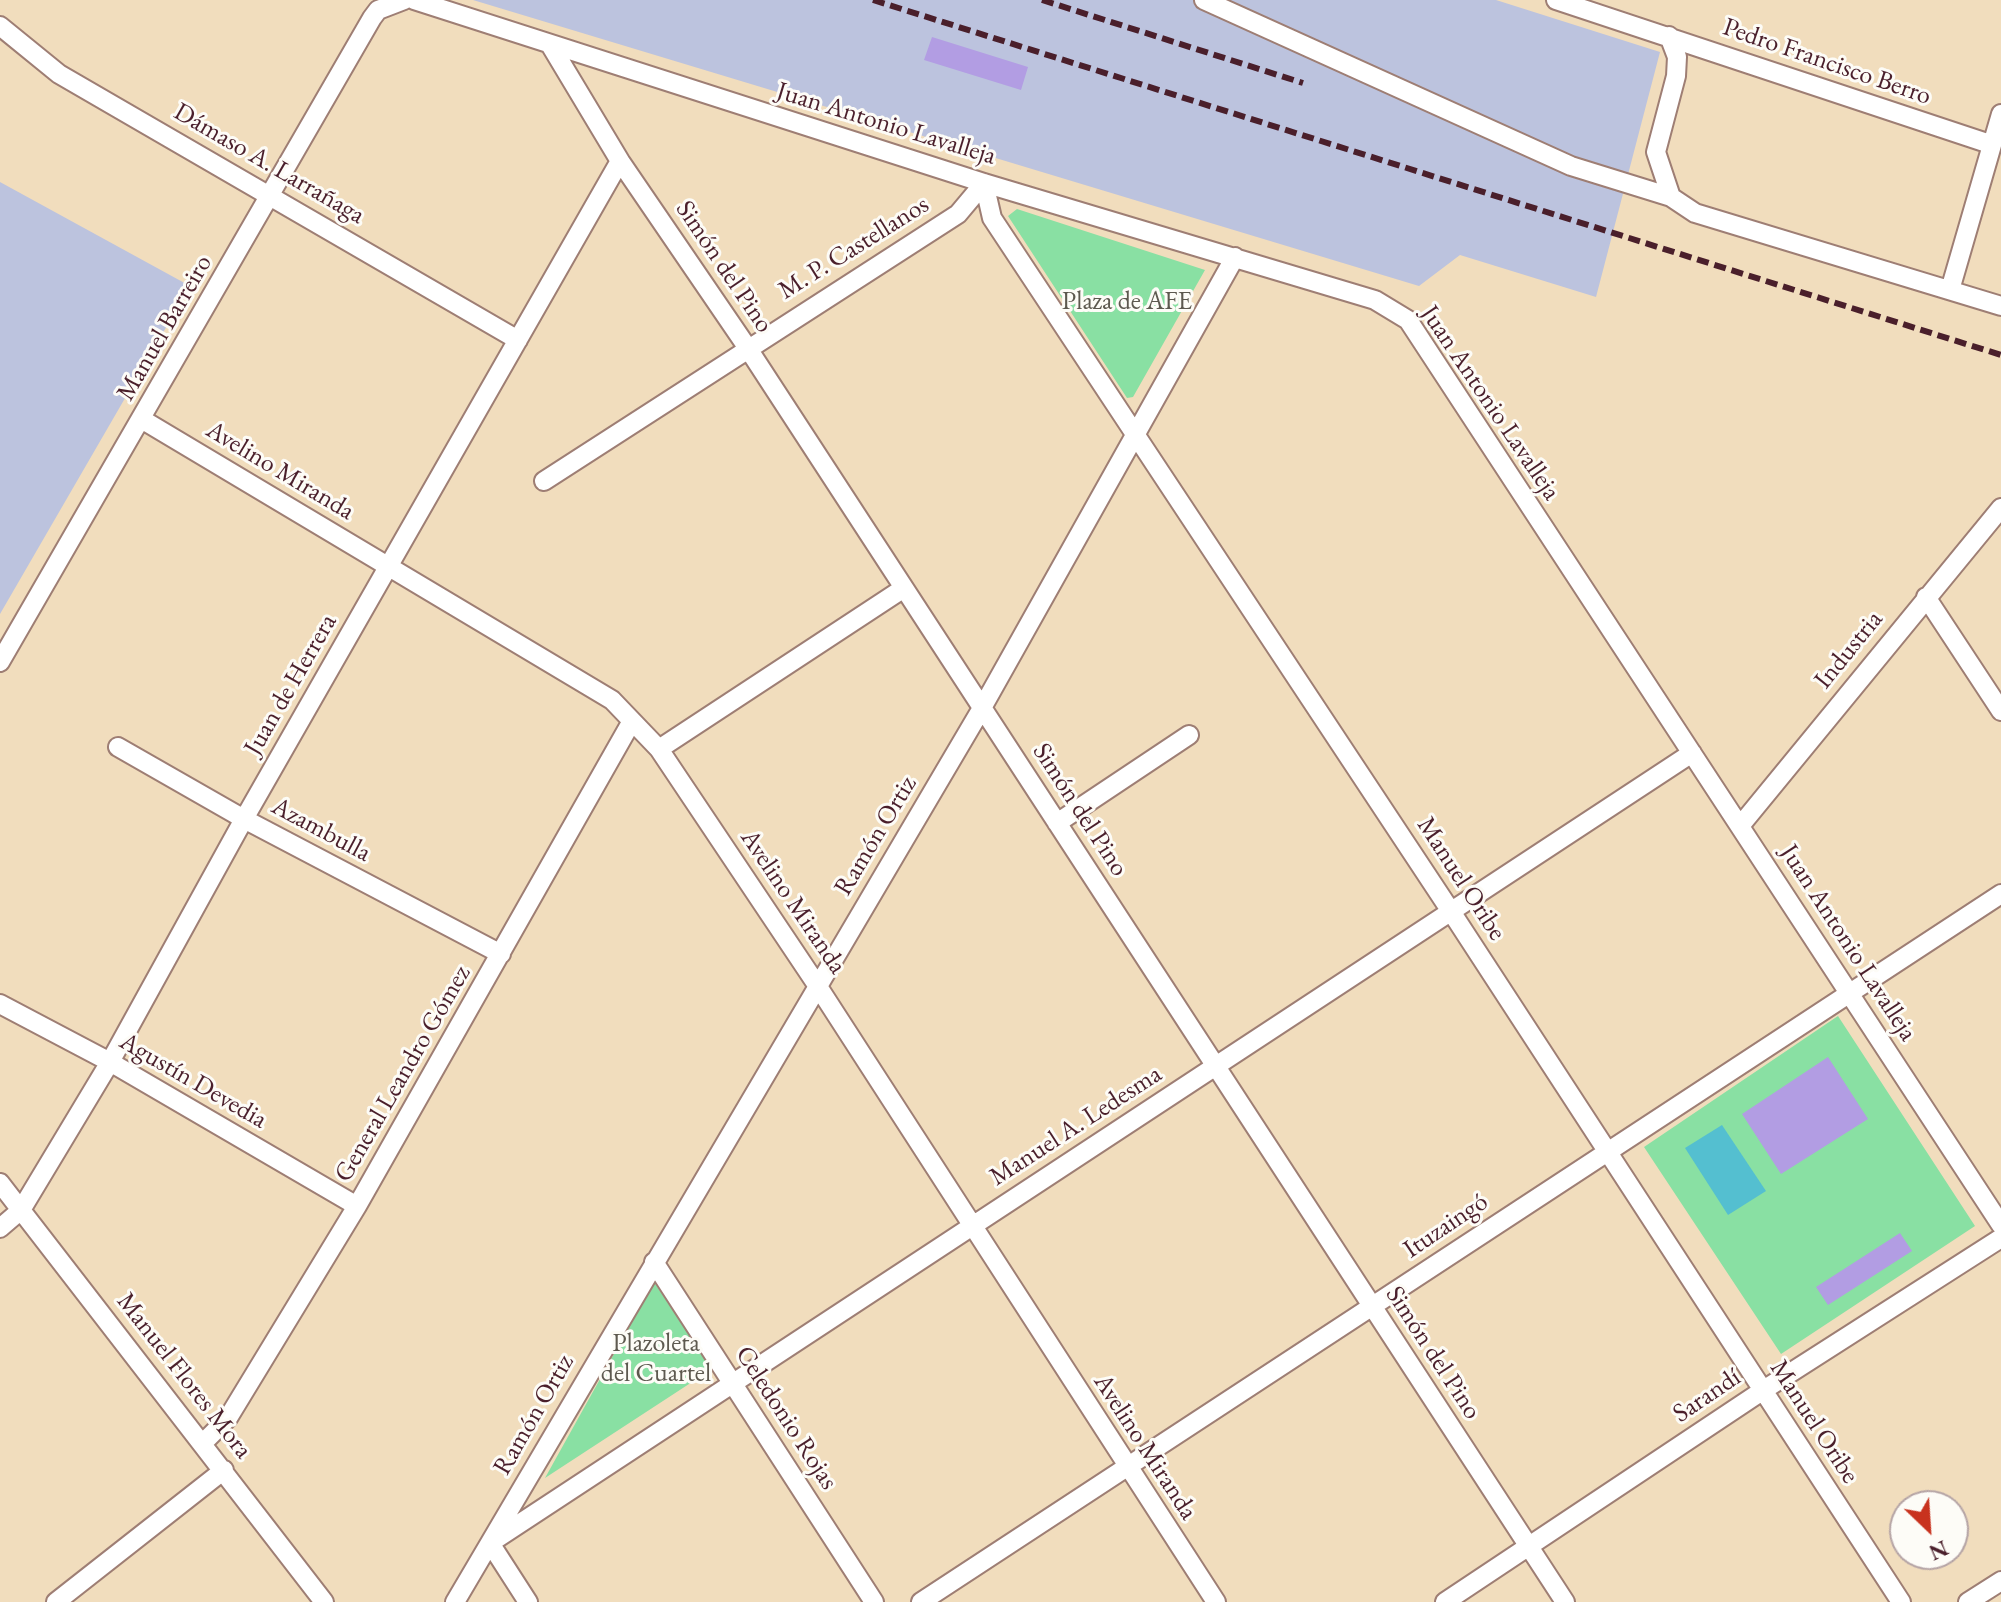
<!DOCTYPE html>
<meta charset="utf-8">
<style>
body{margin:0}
#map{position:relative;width:2001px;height:1602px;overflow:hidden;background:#f1ddbd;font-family:"EB Garamond",serif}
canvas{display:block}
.north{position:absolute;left:1889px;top:1490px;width:80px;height:80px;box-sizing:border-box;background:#fdfcf7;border:2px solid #b5a4a5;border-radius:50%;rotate:155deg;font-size:22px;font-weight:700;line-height:32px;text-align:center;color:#4a1f2b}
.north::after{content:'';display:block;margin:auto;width:28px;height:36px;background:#c8321e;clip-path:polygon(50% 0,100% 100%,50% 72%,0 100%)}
</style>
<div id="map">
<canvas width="2001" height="1602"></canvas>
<div class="north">N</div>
</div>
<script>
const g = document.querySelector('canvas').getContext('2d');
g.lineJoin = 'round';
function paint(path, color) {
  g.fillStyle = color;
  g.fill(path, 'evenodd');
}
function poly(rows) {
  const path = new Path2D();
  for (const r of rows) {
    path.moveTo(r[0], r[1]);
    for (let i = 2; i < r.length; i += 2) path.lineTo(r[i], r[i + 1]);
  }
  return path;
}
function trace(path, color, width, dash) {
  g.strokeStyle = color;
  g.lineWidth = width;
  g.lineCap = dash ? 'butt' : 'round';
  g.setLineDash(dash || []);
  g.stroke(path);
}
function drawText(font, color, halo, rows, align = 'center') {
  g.font = font + ' "EB Garamond",serif';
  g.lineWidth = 6;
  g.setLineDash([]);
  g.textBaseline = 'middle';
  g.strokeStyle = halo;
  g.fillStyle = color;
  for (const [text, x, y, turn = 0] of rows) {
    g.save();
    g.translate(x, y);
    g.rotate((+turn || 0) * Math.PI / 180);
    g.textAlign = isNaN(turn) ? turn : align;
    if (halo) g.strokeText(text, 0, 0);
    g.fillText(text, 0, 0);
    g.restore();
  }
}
paint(poly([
 [473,0,1496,0,1660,52,1596,297,1460,255,1419,286],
 [0,182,190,286,0,614]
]), '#bcc3de');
paint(poly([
 [1017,209,1205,270,1133,397,1127,398,1008,216],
 [1838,1016,1975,1226,1781,1354,1644,1147],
 [654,1282,712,1369,545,1478]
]), '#89e0a3');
paint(poly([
 [1722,1125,1766,1191,1728,1215,1685,1148]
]), '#54bfd0');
paint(poly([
 [932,37,1028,67,1021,90,924,60],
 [1828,1057,1868,1119,1781,1174,1742,1114],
 [1900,1233,1912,1251,1828,1305,1816,1287]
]), '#b29de3');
const minor = poly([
 [414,0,984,183,1375,300,1408,320,2001,1225],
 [1204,0,1571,166,1671,197],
 [1556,0,1990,144],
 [0,26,59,74,518,340],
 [1669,36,1677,57,1676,76,1656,152,1671,197,1695,213,2001,306],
 [551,46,620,161,747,347,1565,1602],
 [984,183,992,218,1452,913,1901,1602],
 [1950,290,2001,114],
 [143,420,612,700,659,749,817,985,1216,1602],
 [544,481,958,214,984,183],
 [1926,597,2001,711],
 [0,662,372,18,378,10,404,0],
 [118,747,244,819,501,954],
 [659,749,904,588],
 [1057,823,1189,735],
 [1740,826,2001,508],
 [0,1004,110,1062,357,1206],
 [0,1183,324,1602],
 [0,1228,21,1210,110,1062,244,819,620,161],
 [654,1262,874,1602],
 [203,1443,228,1418,357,1206,632,721],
 [56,1602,224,1470],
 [455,1602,982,708,1235,257],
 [528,1602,490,1543,1692,753],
 [921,1602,2001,894],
 [1445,1602,1762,1391,2001,1238],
 [1968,1602,2001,1581]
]);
trace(minor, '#9e7e74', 22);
trace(minor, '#fff', 18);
trace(poly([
 [873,0,2001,355],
 [1042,0,1303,83]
]), '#4a1f2b', 6, [12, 6]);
drawText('26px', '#4a1f2b', '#fdfcf7', [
 ["Pedro Francisco Berro",1827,62,19],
 ["Juan Antonio Lavalleja",886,124,17],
 ["Dámaso A. Larrañaga",269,164,30],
 ["M. P. Castellanos",854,248,-32],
 ["Simón del Pino",724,267,56],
 ["Manuel Barreiro",165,328,-60],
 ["Juan Antonio Lavalleja",1490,403,56],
 ["Avelino Miranda",280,471,31],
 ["Industria",1849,650,-51],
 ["Juan de Herrera",291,685,-60],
 ["Simón del Pino",1080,810,57],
 ["Azambulla",321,830,28],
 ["Ramón Ortiz",876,836,-59],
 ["Manuel Oribe",1461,879,57],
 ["Avelino Miranda",793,902,56],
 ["Juan Antonio Lavalleja",1848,943,57],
 ["General Leandro Gómez",403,1074,-60],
 ["Agustín Devedia",193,1081,30],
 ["Manuel A. Ledesma",1076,1126,-33],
 ["Ituzaingó",1446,1226,-34],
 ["Simón del Pino",1433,1353,57],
 ["Manuel Flores Mora",184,1376,52],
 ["Sarandí",1707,1396,-34],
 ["Ramón Ortiz",534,1415,-60],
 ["Celedonio Rojas",786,1418,57],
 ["Manuel Oribe",1814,1422,57],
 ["Avelino Miranda",1145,1447,57]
]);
drawText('26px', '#5d594f', '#fdfcf7', [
 ["Plaza de AFE",1127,302],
 ["Plazoleta",656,1344],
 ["del Cuartel",656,1374]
]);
</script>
